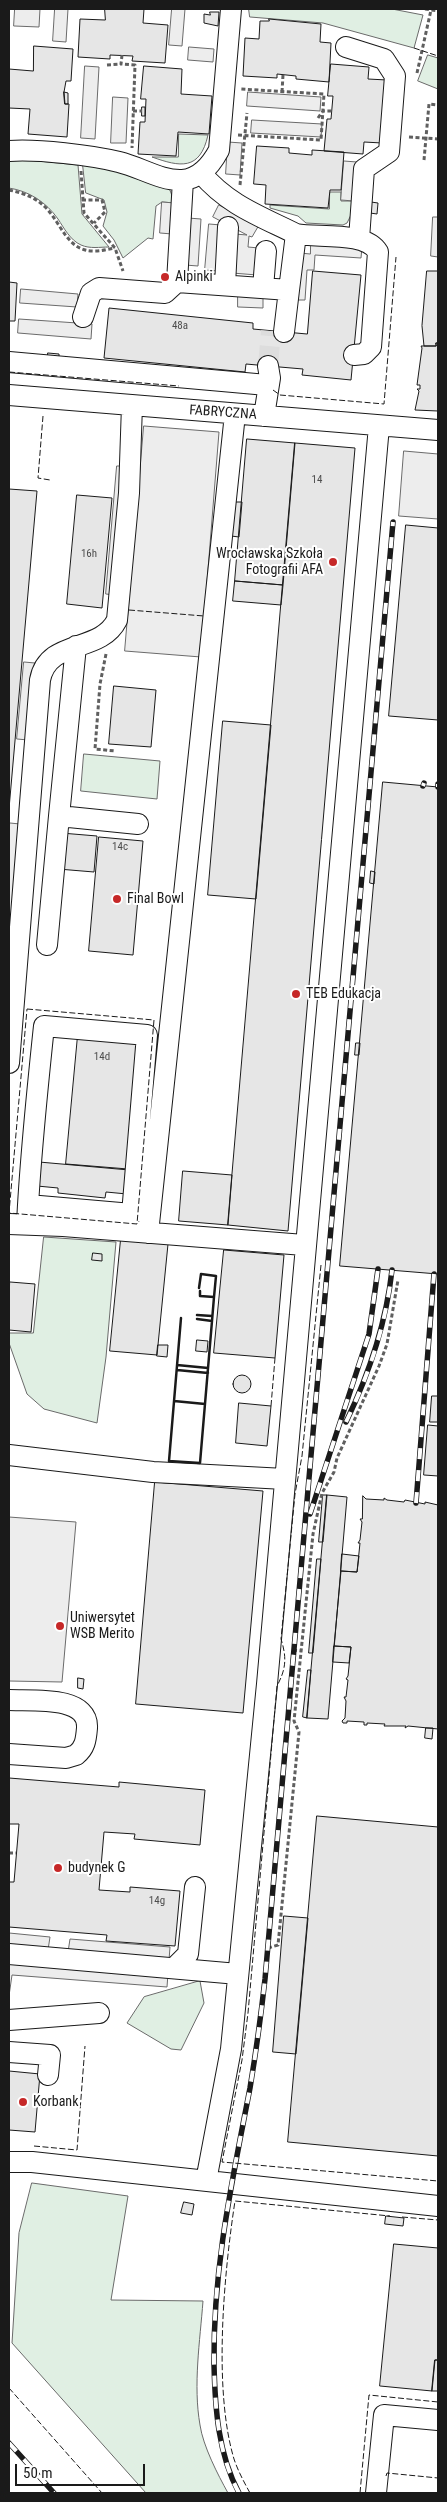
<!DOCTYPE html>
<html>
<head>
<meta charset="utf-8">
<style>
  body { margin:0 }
  #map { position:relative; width:447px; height:2502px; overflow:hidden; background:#fff; font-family:"Roboto Condensed",sans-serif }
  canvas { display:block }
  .frame { position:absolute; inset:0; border:10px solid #1a1a1a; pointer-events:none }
  .scale { position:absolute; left:15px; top:2464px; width:130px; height:22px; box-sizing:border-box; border:2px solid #1a1a1a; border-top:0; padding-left:6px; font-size:15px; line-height:18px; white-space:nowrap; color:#1a1a1a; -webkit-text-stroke:4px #fff; paint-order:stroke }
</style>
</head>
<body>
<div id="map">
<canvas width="447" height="2502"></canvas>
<div class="frame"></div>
<div class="scale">50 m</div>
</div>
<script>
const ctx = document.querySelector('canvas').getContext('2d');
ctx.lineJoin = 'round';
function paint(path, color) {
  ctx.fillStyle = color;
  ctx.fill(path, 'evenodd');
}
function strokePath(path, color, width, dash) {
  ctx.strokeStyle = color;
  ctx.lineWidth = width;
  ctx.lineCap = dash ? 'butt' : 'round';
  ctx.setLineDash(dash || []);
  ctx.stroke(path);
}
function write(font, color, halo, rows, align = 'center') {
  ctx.font = font + ' "Roboto Condensed",sans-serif';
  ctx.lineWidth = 4;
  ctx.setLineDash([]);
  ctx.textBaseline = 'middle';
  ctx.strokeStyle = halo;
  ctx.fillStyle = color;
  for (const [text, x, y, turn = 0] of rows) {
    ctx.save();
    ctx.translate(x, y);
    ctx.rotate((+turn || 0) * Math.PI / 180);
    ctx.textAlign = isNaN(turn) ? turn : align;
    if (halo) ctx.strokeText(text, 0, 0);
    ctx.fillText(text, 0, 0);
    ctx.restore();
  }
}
const green = new Path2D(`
  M249 9H392L423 15 414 48 323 23 250 17Z
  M428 55 438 58V89L418 81Z
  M179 134 208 135C200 171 180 167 152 157H178Z
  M9 158 78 165 82 214 109 247C100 247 90 249 81 245 70 240 64 228 58 219 46 202 29 191 9 188Z
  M83 165 105 167 169 188 175 203 162 202 156 206 153 239 148 238 123 258 114 240 103 226 107 212 104 200 86 193Z
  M330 192H341V201H352L351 215 347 223 343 225 306 223 298 216 270 208V205L329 209Z
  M84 754 160 761 157 799 81 791Z
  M44 1237 116 1242 106 1357 97 1423 44 1409 27 1394 9 1343V1333H33Z
  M200 1981 204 2003 181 2050 171 2049 127 2023 144 1997Z
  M32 2183 128 2196 111 2300 203 2301C200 2341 193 2385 200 2425 203 2446 218 2475 228 2493H146L12 2343 19 2233Z`);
paint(green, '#e0efe3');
strokePath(green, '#6a6a6a', 1);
const parking = new Path2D(`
  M15 9H40L39 27 14 26Z
  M55 9H68L66 42 53 41Z
  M172 9H185L182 46 169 45Z
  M189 47 214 49 213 62 188 60Z
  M85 66 99 67 95 139 81 138Z
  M248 92 321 97 320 111 247 106Z
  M113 97 128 98 126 143H111Z
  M252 120 322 124 321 137 251 133Z
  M228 142 242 143 240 175 226 174Z
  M344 161 357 162 354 201 341 200Z
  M162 202 175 203 172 234 160 233Z
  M219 205 259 225 252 237 249 236 248 247 259 248 257 275 232 273 235 234 247 235 213 217Z
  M433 217H438V257L431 256Z
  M188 218 201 219 198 266 185 265Z
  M209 224 221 225 218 271 205 270Z
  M311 244 362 247 361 258 315 255 314 270H307L305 300H296L300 253 310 254Z
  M21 289 78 294 77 307 20 303Z
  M238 295 263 296V308L238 307Z
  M19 319 92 324 91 339 18 333Z
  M144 426 219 432 201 657 125 651Z
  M404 451 438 454V519L399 516Z
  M117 466H123L114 595 106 594Z
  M24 662 35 663 28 740 17 739Z
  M10 823 20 824 9 961V839Z
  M9 1517 76 1522 62 1682 9 1681Z
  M9 1933 50 1937 48 1950 68 1952 70 1939 170 1947 167 1987 12 1975 9 1996Z`);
paint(parking, '#ededed');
strokePath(parking, '#6a6a6a', 1);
const building = new Path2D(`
  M105 9H144L143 23 168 25 165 63 132 61 133 56 110 55V59L78 57 80 19 105 20Z
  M210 12H219L218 26 204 23V14L210 15Z
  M269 19 321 24 320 42 331 43 329 82 296 79V76L277 74V78L243 76 245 38 259 39 260 21H269Z
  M34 46 73 49 71 81H66L64 92 65 104H69L67 137 28 134 30 109 9 108V69L33 71Z
  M331 64 369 67 368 79 387 80 382 143 364 142 363 154 324 151 327 119H331L333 96H328Z
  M144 66 182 69 181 94 212 96 209 134 178 132 176 156 138 154 140 122H145L146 99H141Z
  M64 92 68 93V104H65Z
  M142 107H145V116H142Z
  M257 146 289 148V153L312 155V150L344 152 341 190H330L328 208 265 204 266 185 254 184Z
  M371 202 378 203 377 214 370 213Z
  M313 271 361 275 351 380 302 375 303 369 268 366 246 364 245 372 104 358 109 308 253 323V329L307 334Z
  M427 271H438V343H436V346H424L422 326Z
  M9 282 17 283 15 321H9Z
  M436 343H438V411L415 410 419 391 417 389H420V385H417L422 348 421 346H436Z
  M48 353 59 354V360L48 359Z
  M247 439 295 443 283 585 235 581Z
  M295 443 355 448 288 1231 228 1225Z
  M9 489 37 491 9 809Z
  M77 495 112 498 102 608 67 604Z
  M234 502H242L239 537 231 536Z
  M406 525 438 528V720L389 716Z
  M235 581 283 585 281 605 233 601Z
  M114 686 156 690 151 747 109 744Z
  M223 721 271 725 256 899 208 895Z
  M383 782 438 787V1274L340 1266Z
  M61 833 97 836 94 872 58 869Z
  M99 837 143 841 133 955 89 951Z
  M371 871 375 872 374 884 370 883Z
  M78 1035 140 1041 128 1169 66 1164Z
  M356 1043H360L359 1055H355Z
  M39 1162 129 1170 127 1194 106 1192 105 1198 58 1193V1188L37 1186Z
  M183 1171 232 1175 228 1225 179 1221Z
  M121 1239 168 1244 157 1355 110 1351Z
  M224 1250 284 1255 275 1358 214 1353Z
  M93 1253 102 1254V1261L92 1260Z
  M10 1282 35 1284 31 1332 9 1330Z
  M197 1340 208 1341 207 1352 196 1351Z
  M158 1345H168L167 1357 157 1356Z
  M233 1384a9 9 0 1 1 18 0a9 9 0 1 1-18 0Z
  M432 1396H438V1422H430Z
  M239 1403 271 1406 267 1446 236 1443Z
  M428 1425 438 1426V1476L424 1475Z
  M155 1482 263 1491 243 1713 136 1704Z
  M323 1495H327L323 1542H319Z
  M327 1495 347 1497 328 1719 307 1718Z
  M363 1496 366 1499 384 1500V1498L387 1500 404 1502 405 1500 425 1504V1502L438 1505V1729L408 1726 405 1728 406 1726H384L385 1724 367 1723V1725H364V1722L347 1721V1723H343L342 1721 345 1718 346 1701 344 1697H346L348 1680 346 1679 348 1676 351 1647 334 1646 341 1571 357 1572 360 1543H358L360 1540 362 1522 360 1519H362Z
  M342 1554 359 1556 357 1572 341 1571Z
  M317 1559H321L313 1653H309Z
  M334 1646 351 1647 349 1663 333 1662Z
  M308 1670H311L307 1718 303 1717Z
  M78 1678 84 1679 83 1689 78 1688Z
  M426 1728H433L432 1739 425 1738Z
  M9 1778 119 1787V1782L205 1790 200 1845 134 1839 135 1834 104 1832 99 1890 130 1892V1887L180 1891 175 1946 106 1941 107 1935 9 1927V1882H14L19 1824H9Z
  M317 1816 438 1827V2156L288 2142Z
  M284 1916 308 1918 296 2054 273 2052Z
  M9 2071 40 2074 35 2132 9 2130Z
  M184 2202 194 2204 192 2215 181 2213Z
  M386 2216 404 2218 403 2226 385 2224Z
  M394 2244 438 2248V2360H435L432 2391 380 2386Z
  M435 2360H438V2391H432Z`);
paint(building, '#e6e6e6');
strokePath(building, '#1a1a1a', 1);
strokePath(new Path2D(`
  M268 366 271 331`), '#ddd', 20, [20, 10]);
const minor = new Path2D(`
  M346 47 384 59 395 76 389 152 364 169 359 239
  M9 151C38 149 91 155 119 162 140 167 161 181 182 180 200 179 211 165 219 150L231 9
  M296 234C319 238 366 231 378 252L371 347 364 354 354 355
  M177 282 289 290 296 234C260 216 228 205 201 173
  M225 285 228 227
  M263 288 266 251
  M83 317 91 293 99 288 165 293 177 282 183 180
  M284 332 289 290
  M9 362 267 385
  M9 395 438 430
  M264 416 270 378 268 366
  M76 646 59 816 138 824
  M47 945 59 816
  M9 1063 40 680C48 638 100 654 117 620L129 493 132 405
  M9 1224 63 1226 304 1245
  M27 1224C30 1158 37 1092 44 1026L147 1035 132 1214 28 1205
  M148 1233 235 414
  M9 1455 153 1472 285 1479
  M9 1700C31 1701 89 1695 87 1728 86 1740 85 1748 76 1755L66 1758 9 1754
  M9 1954 238 1974
  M174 1968 188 1954 195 1887
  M9 2020 99 2013
  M9 2052 50 2055 48 2075
  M9 2162H32L438 2206
  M206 2181 231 2049 267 1684 379 426
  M376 2493 384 2415 438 2420`);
strokePath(minor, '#1a1a1a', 22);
strokePath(new Path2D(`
  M425 9 438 11
  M122 55 121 64 135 65 132 148
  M107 65 121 64
  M417 73 431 10
  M282 92 283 75
  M133 111H142
  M318 118 323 111H332
  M238 135 321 140 324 94 240 89
  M409 137 438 139
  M424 160 429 104 438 105
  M81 171 84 213 115 248 123 271
  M240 185 247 113
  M9 190C24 193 37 198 47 209 62 225 68 252 95 251 102 251 109 249 115 248
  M82 200H102L105 212 94 223
  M106 654 100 684 95 749 115 751
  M293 1650 301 1651
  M9 1853H16
  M268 1948 278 1945 299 1732 294 1721 313 1534 322 1493 334 1472 337 1458 379 1366 387 1344 398 1280`), '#5f5f5f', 3, [4, 2.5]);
strokePath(minor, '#fff', 20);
const rail = new Path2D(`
  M423 786 424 783
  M438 787V784
  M346 1422C370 1372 386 1324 392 1270
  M416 1503 434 1274
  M310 1514 369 1334 378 1269
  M9 2443 54 2493
  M239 2493C218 2454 215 2408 214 2364 213 2267 232 2182 250 2088 256 2052 261 2015 265 1979L393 522`);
strokePath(rail, '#1a1a1a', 5.5);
strokePath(rail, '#fff', 4, [11]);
strokePath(new Path2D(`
  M414 48 438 56
  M9 372 179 386
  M273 390 280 395 384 404 396 257
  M43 416 38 478 50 480
  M129 610 204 616
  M27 1009 154 1020 137 1224 9 1213Z
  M321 1265 302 1456 295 1494 281 1639C287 1658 286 1669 277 1686L248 2013 242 2060 222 2162 438 2181
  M271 1406 275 1358
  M34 2146 77 2150 85 2046
  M402 2217 438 2220
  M9 2388 102 2493
  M386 2476 387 2473 438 2478
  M250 2493C244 2482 238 2471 234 2459 213 2389 224 2273 235 2201L390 2216
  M360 2493 369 2395 438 2402`), '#1a1a1a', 1, [6, 2.5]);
strokePath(new Path2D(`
  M199 1288 201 1274 216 1276 214 1297 200 1296V1291
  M197 1315 212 1316
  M181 1318 169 1461 200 1463 212 1321
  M197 1319 212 1321 214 1297
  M177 1365 208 1368
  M177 1370 208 1373
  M174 1401 205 1404`), '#1a1a1a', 2.5);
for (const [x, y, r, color] of [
  [165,277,5,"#c62828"],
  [333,562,5,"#c62828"],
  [117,899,5,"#c62828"],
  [296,994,5,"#c62828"],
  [60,1626,5,"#c62828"],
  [58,1868,5,"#c62828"],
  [23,2102,5,"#c62828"]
]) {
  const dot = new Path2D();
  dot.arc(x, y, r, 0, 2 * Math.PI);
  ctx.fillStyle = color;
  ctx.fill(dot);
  strokePath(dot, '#fff', 2);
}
write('11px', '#4d4d4d', null, [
  ["48a",180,326],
  ["14",317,480],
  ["16h",89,554],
  ["14c",120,847],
  ["14d",102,1057],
  ["14g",157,1901]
]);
write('14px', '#1a1a1a', '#fff', [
  ["Alpinki",175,277],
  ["Wrocławska Szkoła",323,554,"right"],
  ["Fotografii AFA",323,570,"right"],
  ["Final Bowl",127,899],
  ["TEB Edukacja",306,994],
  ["Uniwersytet",70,1618],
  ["WSB Merito",70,1634],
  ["budynek G",68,1868],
  ["Korbank",33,2102]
], 'left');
write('14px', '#1a1a1a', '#fff', [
  ["FABRYCZNA",223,413,4]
]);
</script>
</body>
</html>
